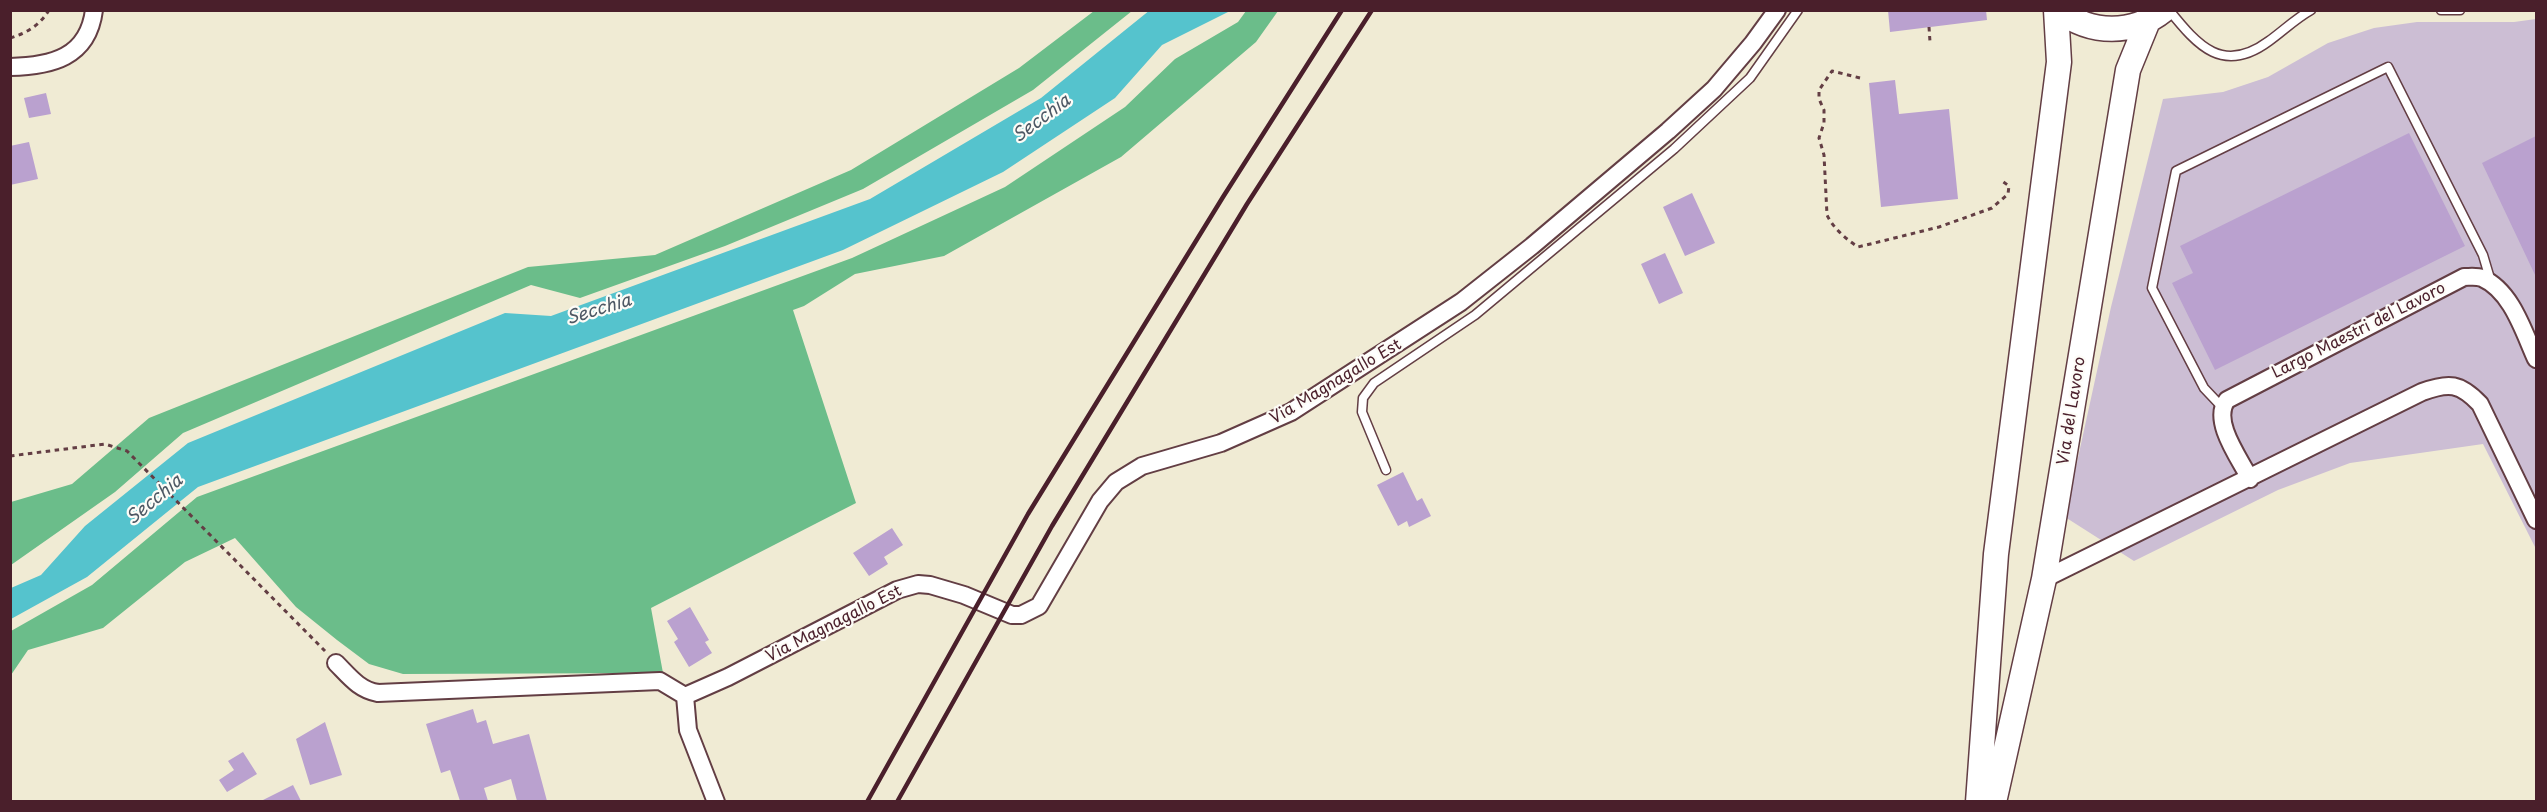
<!DOCTYPE html>
<html>
<head>
<meta charset="utf-8">
<style>
  body { margin:0 }
  #map { position:relative; width:2547px; height:812px; overflow:hidden; background:#f0ebd4; font-family:"Playpen Sans",sans-serif }
  canvas { display:block }
  .frame { position:absolute; inset:0; border:12px solid #4a1f2b; pointer-events:none }
</style>
</head>
<body>
<div id="map">
<canvas width="2547" height="812"></canvas>
<div class="frame"></div>
</div>
<script>
const ctx = document.querySelector('canvas').getContext('2d');
ctx.lineJoin = 'round';
function paint(path, color) {
  ctx.fillStyle = color;
  ctx.fill(path, 'evenodd');
}
function strokePath(path, color, width, dash) {
  ctx.strokeStyle = color;
  ctx.lineWidth = width;
  ctx.lineCap = dash ? 'butt' : 'round';
  ctx.setLineDash(dash || []);
  ctx.stroke(path);
}
function write(font, color, halo, rows, align = 'center') {
  ctx.font = font + ' "Playpen Sans",sans-serif';
  ctx.lineWidth = 4.5;
  ctx.setLineDash([]);
  ctx.textBaseline = 'middle';
  ctx.strokeStyle = halo;
  ctx.fillStyle = color;
  for (const [text, x, y, turn = 0] of rows) {
    ctx.save();
    ctx.translate(x, y);
    ctx.rotate((+turn || 0) * Math.PI / 180);
    ctx.textAlign = isNaN(turn) ? turn : align;
    if (halo) ctx.strokeText(text, 0, 0);
    ctx.fillText(text, 0, 0);
    ctx.restore();
  }
}
paint(new Path2D(`
  M2536 19V549L2483 444 2350 463 2278 490 2134 561 2065 517 2111 307 2163 99 2223 92 2268 77 2328 43 2374 28 2417 22H2514Z`), '#ccbed4');
paint(new Path2D(`
  M1094 11H1132L1033 90 863 189 725 246 580 298 531 285 183 433 115 492 11 565V502L72 484 149 418 528 267 655 255 851 170 1019 68Z
  M1246 11H1278L1256 42 1121 157 944 256 855 274 804 306 793 310 856 503 651 608 663 673 403 674 369 664 337 640 296 607 235 538 185 562 103 628 28 650 11 675V631L92 585 197 497 852 258 1005 187 1125 107 1175 59 1238 22Z`), '#6bbd8a');
paint(new Path2D(`
  M1150 10 1230 11 1162 45 1115 98 1003 172 843 250 198 487 87 577 11 619V588L41 575 85 526 188 443 505 313 551 316 870 199 1041 98Z`), '#55c3cd');
paint(new Path2D(`
  M1888 10H1986L1987 20 1890 32Z
  M1895 80 1899 114 1949 109 1958 199 1881 207 1869 83Z
  M46 93 51 114 29 118 24 98Z
  M2409 133 2465 246 2215 370 2172 283 2193 273 2180 246Z
  M2536 136V277L2482 163Z
  M29 142 38 179 10 185V146Z
  M1692 193 1715 243 1685 256 1663 207Z
  M1665 253 1683 293 1659 304 1641 264Z
  M1403 472 1417 501 1422 498 1431 516 1409 527 1407 521 1398 526 1377 485Z
  M892 528 903 545 884 557 888 564 869 576 853 553Z
  M690 607 709 640 705 642 712 653 689 667 674 642 678 639 667 621Z
  M473 709 477 723 486 720 493 744 529 734 547 801H517L511 779 484 788 488 801H460L450 770 441 773 426 724Z
  M325 722 342 775 310 785 296 739Z
  M243 752 257 774 227 792 219 780 234 770 228 761Z
  M293 785 301 801H261Z`), '#baa1cf');
const service = new Path2D(`
  M2169 10C2198 46 2223 75 2269 41 2283 31 2295 19 2311 10
  M2441 10H2460
  M2222 407 2204 388 2152 288 2176 171 2388 67 2483 255 2491 282
  M1386 470 1362 412 1363 398 1374 383 1475 315 1674 149 1750 78 1798 10`);
const minor = new Path2D(`
  M10 67C51 66 88 58 94 10
  M2250 479C2240 459 2211 421 2227 400L2464 277C2470 277 2477 276 2482 278 2512 291 2524 333 2536 359
  M2044 579 2422 392C2449 382 2460 383 2480 404L2536 520
  M336 663C349 676 359 690 378 693L660 681 685 696 728 677 897 590 918 584 930 585 964 595 1012 615H1021L1039 606 1100 501 1116 482 1142 466 1221 443 1291 412 1461 302 1532 246 1668 131 1714 89 1753 43 1777 10
  M685 696 688 730 716 802`);
const secondary = new Path2D(`
  M2059 10C2091 35 2133 35 2164 10
  M1978 802 1996 554 2059 62 2056 10
  M1994 802 2044 579 2128 70 2148 21`);
strokePath(service, '#633e44', 11);
strokePath(minor, '#633e44', 20);
strokePath(secondary, '#633e44', 27);
strokePath(new Path2D(`
  M1929 27 1930 42
  M10 38C27 33 40 25 49 10
  M1860 78 1832 71 1819 90V99L1824 110V123L1819 138 1824 155 1827 215C1833 228 1846 239 1858 247L1939 227 1992 208 2008 194 2009 186 2002 181
  M10 456 105 444 127 451 325 651`), '#633e44', 3, [4.5, 4.5]);
strokePath(service, '#fff', 8);
strokePath(minor, '#fff', 16);
strokePath(secondary, '#fff', 24);
strokePath(new Path2D(`
  M867 802 1028 514 1223 197 1342 10
  M897 802 1052 526 1247 204 1372 10`), '#4a1f2b', 4.5);
write('16px', '#4a1f2b', '#fdfcf7', [
  ["Largo Maestri del Lavoro",2359,331,-27],
  ["Via Magnagallo Est",1336,382,-31],
  ["Via del Lavoro",2072,411,-81],
  ["Via Magnagallo Est",834,624,-27]
]);
write('italic 18px', '#4e5864', '#fdfcf7', [
  ["Secchia",1042,119,-37],
  ["Secchia",599,310,-17],
  ["Secchia",155,500,-40]
]);
</script>
</body>
</html>
